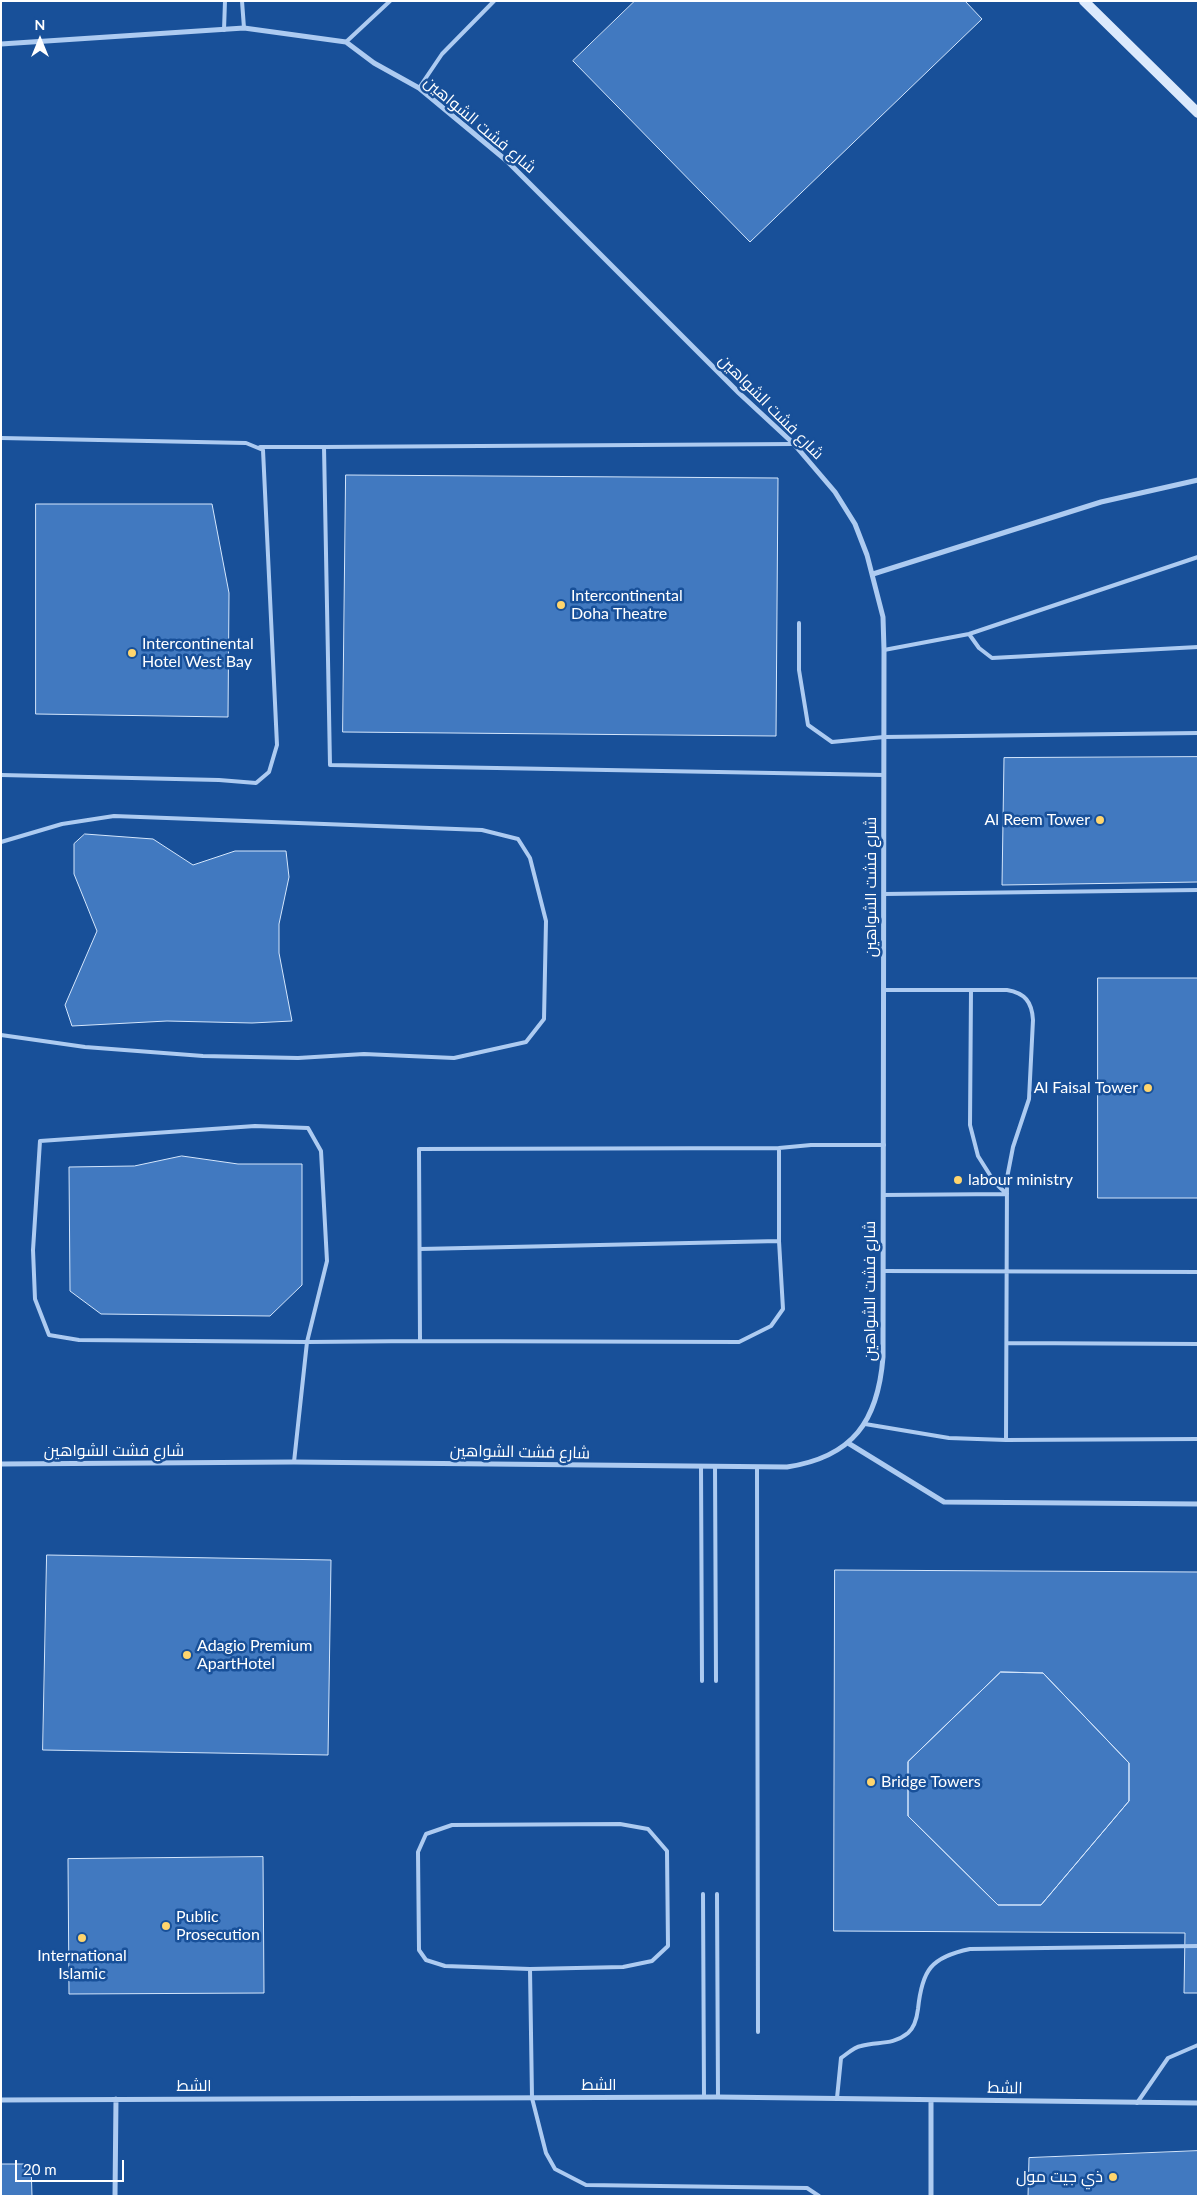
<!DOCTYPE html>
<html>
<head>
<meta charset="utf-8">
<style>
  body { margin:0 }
  #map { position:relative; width:1199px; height:2197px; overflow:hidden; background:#185099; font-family:Lato,sans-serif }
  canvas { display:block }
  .frame { position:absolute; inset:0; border:2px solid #fff; pointer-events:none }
  .north { position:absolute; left:15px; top:15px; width:50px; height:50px; -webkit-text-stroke:4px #185099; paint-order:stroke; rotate:0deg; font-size:14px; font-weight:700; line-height:20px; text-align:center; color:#fff }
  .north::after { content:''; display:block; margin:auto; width:18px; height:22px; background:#fff; clip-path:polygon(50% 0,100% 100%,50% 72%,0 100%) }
  .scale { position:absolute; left:15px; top:2160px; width:109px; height:22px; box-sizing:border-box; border:2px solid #fff; border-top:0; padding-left:6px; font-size:15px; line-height:18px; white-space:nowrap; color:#fff; -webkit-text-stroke:4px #185099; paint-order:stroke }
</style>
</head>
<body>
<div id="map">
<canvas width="1199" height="2197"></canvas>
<div class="frame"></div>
<div class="north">N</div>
<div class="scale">20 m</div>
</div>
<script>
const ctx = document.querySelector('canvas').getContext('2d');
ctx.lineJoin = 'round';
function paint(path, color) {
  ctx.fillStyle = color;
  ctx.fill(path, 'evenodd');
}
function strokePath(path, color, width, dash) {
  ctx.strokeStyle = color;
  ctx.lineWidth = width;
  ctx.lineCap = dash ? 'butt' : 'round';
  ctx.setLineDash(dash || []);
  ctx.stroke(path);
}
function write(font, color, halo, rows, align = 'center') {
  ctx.font = font + ' Lato,Cairo,sans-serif';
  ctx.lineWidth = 5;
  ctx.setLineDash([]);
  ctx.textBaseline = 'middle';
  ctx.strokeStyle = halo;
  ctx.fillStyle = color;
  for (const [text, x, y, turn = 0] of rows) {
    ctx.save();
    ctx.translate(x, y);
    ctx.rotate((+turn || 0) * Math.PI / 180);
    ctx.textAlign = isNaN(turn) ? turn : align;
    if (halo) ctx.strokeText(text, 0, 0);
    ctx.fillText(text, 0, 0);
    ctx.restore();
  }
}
const building = new Path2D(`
  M635 1H965L982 19 750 242 573 61Z
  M346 475 778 478 776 736 343 732Z
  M36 504H212L229 593 228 717 36 714Z
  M1198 757V882L1002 885 1004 758Z
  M85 834 153 839 193 865 235 851H286L289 877 279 924V953L292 1021 252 1023 167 1021 72 1026 65 1005 97 931 74 874V844Z
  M1098 978H1198V1198H1098Z
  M182 1156 238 1164H302V1285L270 1316 101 1314 70 1291 69 1167 134 1166Z
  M47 1555 331 1560 328 1755 43 1750Z
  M835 1570 1198 1572V1993H1184L1185 1933 834 1931ZM1001 1672 1043 1673 1129 1763V1801L1041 1905H998L908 1816V1762Z
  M1001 1672 1043 1673 1129 1763V1801L1041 1905H998L908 1816V1762Z
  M263 1857 264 1993 69 1994 68 1859Z
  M1198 2151V2196H1028L1029 2158Z
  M1 2164H31L32 2196H1Z`);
paint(building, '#4179c0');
strokePath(building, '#d4e6fc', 1);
strokePath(new Path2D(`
  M242 1 244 28
  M224 30 225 1
  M346 42 390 1
  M419 88 442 54 494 1
  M1 438 246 443 263 450 277 745 269 772 256 783 219 780 1 775
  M794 444 324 447 330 765 884 775
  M260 447H324
  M799 623V670L808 725 832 742 884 737 1198 733
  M969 634 979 648 992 658 1198 647
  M884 650 969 634 1198 557
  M1 842 62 824 114 816 482 830 518 839 530 858 546 921 544 1019 526 1042 454 1058 364 1054 298 1058 203 1056 85 1047 1 1035
  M884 894 1198 890
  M884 990H1007C1025 993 1032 1002 1033 1020L1029 1099 1013 1147 1007 1178 1006 1440
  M971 990 970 1125 978 1156 995 1183 1007 1194
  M779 1148 811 1145H884
  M883 1195 1007 1194
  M883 1271 1198 1272
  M420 1341 739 1342 771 1326 783 1309 779 1241
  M1007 1343 1198 1344
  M865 1424 949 1438 1006 1440 1198 1439
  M294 1462 307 1342 327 1261 321 1151 308 1128 255 1126 40 1141 33 1250 35 1299 49 1335 79 1340 307 1342 420 1341 419 1149 779 1148V1241L420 1249
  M701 1466 702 1681
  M715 1466 716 1681
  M757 1467 758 2032
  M703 1894 704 2097
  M717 1894 718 2097
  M530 1969 623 1967 652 1961 668 1946 667 1851 648 1829 620 1824 452 1825 426 1834 418 1852 419 1950 426 1960 445 1966 530 1969 532 2098 546 2153 555 2169 586 2185 807 2188 819 2196
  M837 2098 841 2058C847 2054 854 2047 861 2046 878 2041 892 2046 908 2033 915 2027 917 2017 918 2009 922 1970 931 1957 970 1949L1198 1946
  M1137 2103 1168 2058 1198 2045`), '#adcbf1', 4);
strokePath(new Path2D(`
  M1 44 244 28 346 42 374 63 419 88 507 161 739 393 794 444 835 492 855 524 867 555 883 617 884 650 883 1357C878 1421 853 1457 787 1467L294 1462 1 1464
  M873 574 1101 502 1198 480
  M848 1443 944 1502 1198 1504
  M1 2100 718 2097 1198 2103
  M931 2100V2196
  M115 2196 116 2099`), '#adcbf1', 5);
strokePath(new Path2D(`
  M1084 1 1198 113`), '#dbe9fc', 10);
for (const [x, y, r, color] of [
  [561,605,5,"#ffd56d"],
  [132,653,5,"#ffd56d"],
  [1100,820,5,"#ffd56d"],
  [1148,1088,5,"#ffd56d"],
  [958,1180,5,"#ffd56d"],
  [187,1655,5,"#ffd56d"],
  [871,1782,5,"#ffd56d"],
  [166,1926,5,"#ffd56d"],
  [82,1938,5,"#ffd56d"],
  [1113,2177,5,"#ffd56d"]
]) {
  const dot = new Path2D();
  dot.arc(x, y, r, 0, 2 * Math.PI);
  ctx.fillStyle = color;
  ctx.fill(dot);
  strokePath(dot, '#185099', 2);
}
write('16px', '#fff', '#185099', [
  ["شارع فشت الشواهين",480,125,40],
  ["شارع فشت الشواهين",771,407,45],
  ["شارع فشت الشواهين",871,887,-90],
  ["شارع فشت الشواهين",870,1291,-90],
  ["شارع فشت الشواهين",114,1451],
  ["شارع فشت الشواهين",520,1452,1],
  ["الشط",599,2085],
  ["الشط",194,2086],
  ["الشط",1005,2088,1]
]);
write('16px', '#fff', '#185099', [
  ["Intercontinental",571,596],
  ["Doha Theatre",571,614],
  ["Intercontinental",142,644],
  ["Hotel West Bay",142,662],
  ["Al Reem Tower",1090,820,"right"],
  ["Al Faisal Tower",1138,1088,"right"],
  ["labour ministry",968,1180],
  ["Adagio Premium",197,1646],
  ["ApartHotel",197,1664],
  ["Bridge Towers",881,1782],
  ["Public",176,1917],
  ["Prosecution",176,1935],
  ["International",82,1956,"center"],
  ["Islamic",82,1974,"center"],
  ["ذي جيت مول",1103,2177,"right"]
], 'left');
</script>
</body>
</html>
